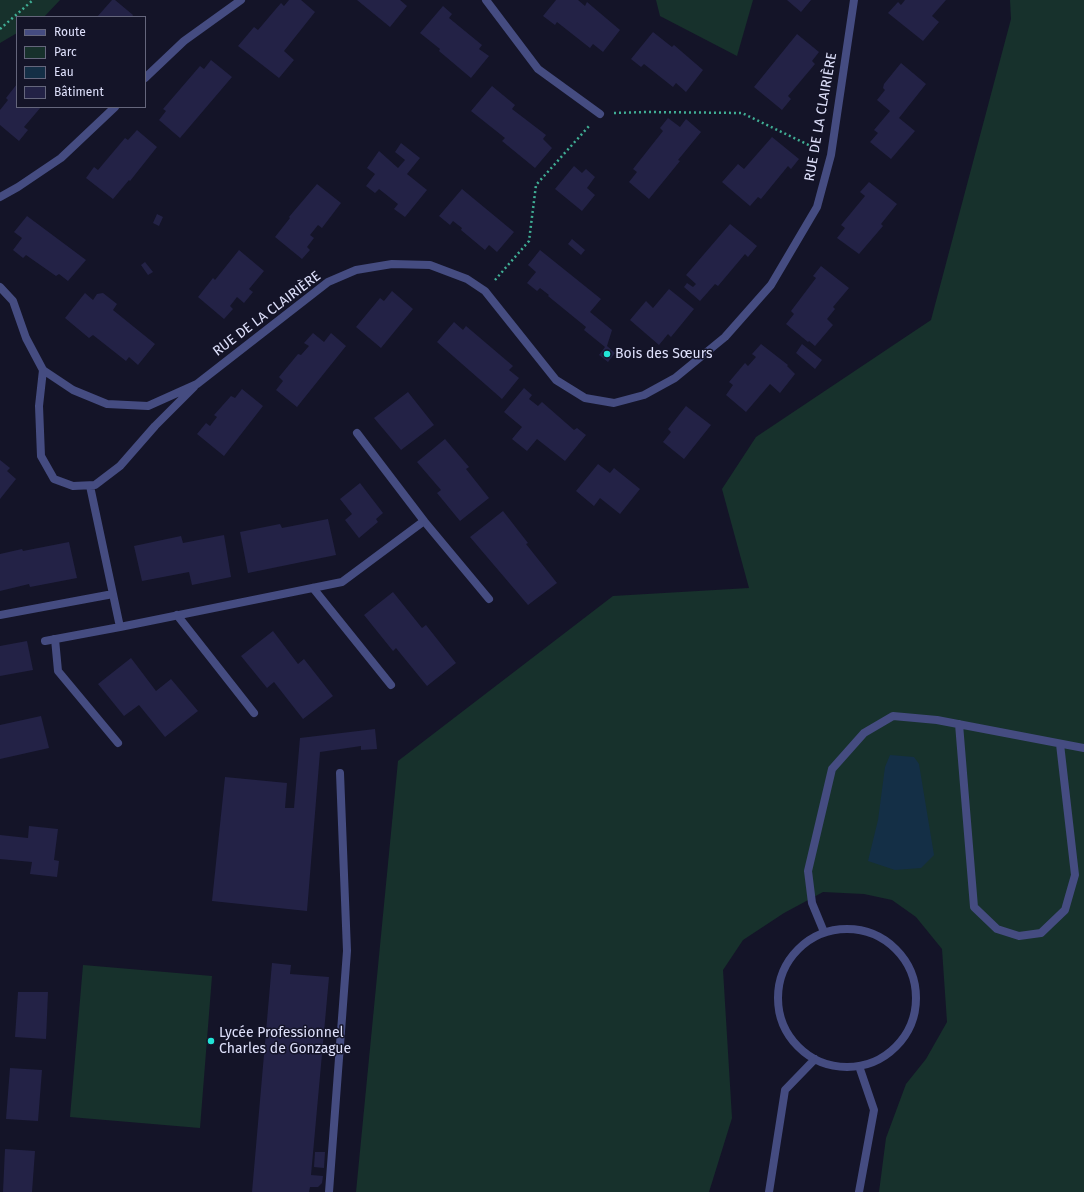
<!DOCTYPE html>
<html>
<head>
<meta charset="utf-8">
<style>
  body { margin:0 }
  #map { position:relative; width:1084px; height:1192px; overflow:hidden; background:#141428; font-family:"Fira Sans",sans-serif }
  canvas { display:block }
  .legend { position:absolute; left:16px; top:16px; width:130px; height:92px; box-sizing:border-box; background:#141428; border:1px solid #65667c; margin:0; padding:5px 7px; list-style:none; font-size:12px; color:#dee0fb }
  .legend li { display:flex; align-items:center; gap:8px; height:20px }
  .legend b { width:20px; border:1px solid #65667c }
</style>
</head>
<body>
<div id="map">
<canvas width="1084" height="1192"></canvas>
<ul class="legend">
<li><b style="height:5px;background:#454c81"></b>Route</li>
<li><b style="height:11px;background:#17312c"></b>Parc</li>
<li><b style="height:11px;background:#142f46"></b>Eau</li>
<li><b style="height:11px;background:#232246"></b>Bâtiment</li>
</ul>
</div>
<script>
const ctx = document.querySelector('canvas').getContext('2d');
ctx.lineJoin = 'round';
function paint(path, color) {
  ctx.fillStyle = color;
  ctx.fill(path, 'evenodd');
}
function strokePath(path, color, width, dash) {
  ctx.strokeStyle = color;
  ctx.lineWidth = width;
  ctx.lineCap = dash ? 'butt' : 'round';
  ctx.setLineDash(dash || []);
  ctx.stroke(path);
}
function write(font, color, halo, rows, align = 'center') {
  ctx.font = font + ' "Fira Sans",sans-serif';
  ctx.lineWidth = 3;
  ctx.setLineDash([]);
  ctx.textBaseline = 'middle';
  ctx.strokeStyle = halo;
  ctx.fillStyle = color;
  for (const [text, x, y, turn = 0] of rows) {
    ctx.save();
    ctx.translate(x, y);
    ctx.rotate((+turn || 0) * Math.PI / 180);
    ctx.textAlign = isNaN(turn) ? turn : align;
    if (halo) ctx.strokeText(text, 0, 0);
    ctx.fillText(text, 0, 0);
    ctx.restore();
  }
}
paint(new Path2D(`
  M0 0H60L44 17H17V33L0 43Z
  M656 0H753L737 56 660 16Z
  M1010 0H1084V1192H879L886 1138 906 1084 926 1059 947 1022 942 949 916 917 892 900 864 894 823 892 784 913 743 940 723 970 732 1118 709 1192H356L398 761 613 596 749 588 722 489 756 437 931 320 1011 19Z
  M83 965 212 976 200 1128 70 1117Z`), '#17312c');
paint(new Path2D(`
  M890 755 914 757 919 764 934 855 921 868 895 870 868 861 878 820 885 767Z`), '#142f46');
paint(new Path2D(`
  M112 0H115L133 15 132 17H97Z
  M289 0H301L315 12 284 51 294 60 279 78 238 46 254 27 258 30 281 3 284 6Z
  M357 0H400L407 6 390 27Z
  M556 0H578L585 6 587 2 620 30 603 52 593 44 590 48 557 22 555 25 543 16Z
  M787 0H811L801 12Z
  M905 0H946L932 16 939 22 923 41 888 13 898 2 901 5Z
  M443 6 452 14 449 18 482 45 479 49 489 56 471 78 439 51 440 49 420 33Z
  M653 32 672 47 674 45 703 70 686 92 676 83 673 87 644 64 641 67 631 59Z
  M797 34 819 52 812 61 815 64 788 96 791 99 782 110 754 87Z
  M211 60 232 77 180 138 159 120 166 111 163 109 200 66 204 69Z
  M901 63 926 84 899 118 915 131 891 159 870 142 878 133 874 130 890 111 877 100 885 90 883 88 884 84Z
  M17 84V107H41L24 127 28 130 19 141 0 125V110L8 100 6 98Z
  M492 86 515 105 512 109 546 135 543 139 552 148 535 168 502 141 505 138 471 111Z
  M668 118 680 127 686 119 701 132 678 160 680 161 649 199 629 182 637 172 633 169 663 131 660 128Z
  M137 130 157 147 130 181 129 180 113 199 86 178 94 167 98 170 125 138 128 140Z
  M772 137 799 159 791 169 788 166 761 199 758 197 750 206 722 182 738 164 744 169Z
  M401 143 420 158 407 174 427 190 405 217 394 209 398 204 379 189 375 193 366 186 375 174 367 168 379 151 398 168 405 160 395 152Z
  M574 166 582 173 586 169 595 177 587 188 595 195 582 211 555 189Z
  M869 182 897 204 881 224 883 226 859 254 837 238 845 228 841 225 865 196 860 192Z
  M317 184 341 203 322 228 318 225 310 235 314 238 307 247 310 250 302 259 275 237 290 218 289 217Z
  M462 189 514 232 497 252 489 245 485 250 461 230 462 228 453 221 450 225 439 216Z
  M157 214 163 217 159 226 153 223Z
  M27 216 86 260 68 281 59 274 56 276 26 255 23 258 13 250 22 238 14 232Z
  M730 224 757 246 748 257 745 254 718 286 715 284 700 301 684 287 687 283 693 287 696 284 686 275Z
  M572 239 585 250 581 255 568 244Z
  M239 250 264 271 249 289 253 292 244 303 237 297 230 306 233 309 224 319 198 297 213 278 215 280Z
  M540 250 601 299 590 312 612 330 607 346 615 353 608 362 599 355 605 347 584 330 586 327 548 296 549 295 540 288 537 291 527 283 536 272 528 265Z
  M145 262 153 272 148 275 141 265Z
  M821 266 849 288 833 307 835 309 827 319 833 325 815 346 809 341 808 342 786 324 794 314 791 311 816 278 813 276Z
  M669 289 694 309 671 337 668 334 659 345 630 320 646 301 653 308Z
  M392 291 413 309 381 348 356 327 380 298 384 301Z
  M85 293 93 300 97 294 103 293 117 304 113 310 155 344 138 365 129 357 126 361 93 335 89 338 65 318Z
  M454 322 463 330 466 326 513 366 509 370 519 378 502 399 437 342Z
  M313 333 324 342 331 333 346 346 297 407 276 390 283 381 279 377 298 354 301 355 309 346 304 343Z
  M761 344 788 365 787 366 795 374 780 393 770 384 746 412 726 395 733 385 729 382 745 363 748 366 756 357 752 354Z
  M802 344 822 360 815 369 796 353Z
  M524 388 532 395 529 399 538 406 542 402 574 430 577 428 586 435 565 461 537 439 527 451 512 439 522 427 504 412Z
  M242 389 263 406 224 456 197 434 206 423 210 426 217 417 214 415 231 396 235 398Z
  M408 392 434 425 401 450 374 418Z
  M686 406 711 425 684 459 663 442 671 432 668 429Z
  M445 439 469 467 466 469 489 498 460 521 437 493 441 490 417 462Z
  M0 460 10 468 7 471 16 479 0 499Z
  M598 464 610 473 614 468 640 489 620 514 600 498 594 506 576 491Z
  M360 483 383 513 376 519 378 522 359 538 345 520 352 514 340 499Z
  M503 511 528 543 526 544 557 583 528 605 470 537Z
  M328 519 336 555 248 573 240 532 280 524 282 528Z
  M224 535 231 577 192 585 189 572 142 581 134 546 181 536 183 543Z
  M69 542 77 578 30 587 29 584 0 591V554L22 549 23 551Z
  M393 592 422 628 426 625 456 663 427 686 396 648 393 651 364 615Z
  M273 631 298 664 304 659 333 696 303 719 274 682 267 688 241 656Z
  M27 641 33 670 0 676V646Z
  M131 658 156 691 171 679 198 711 165 737 139 705 124 716 98 684Z
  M41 716 49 748 0 759V725Z
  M375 729 377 749 361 750V746L320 752 307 911 212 901 225 777 287 783 285 808H294L300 738Z
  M29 826 58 829 54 860 59 861 57 877 30 874 32 862 0 859V835L28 838Z
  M272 963 291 965 290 974 329 977 311 1175 323 1176 322 1183 318 1187H310L309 1192H252Z
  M18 992H48L46 1039 15 1037Z
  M10 1068 42 1070 38 1121 6 1119Z
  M5 1149 35 1151 32 1192H3Z
  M315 1152H325L324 1168 314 1167Z`), '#232246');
strokePath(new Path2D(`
  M0 29 33 0
  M614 113 646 112 742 113 817 149
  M495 280 529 241 536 185 590 125`), '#40ae95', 2.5, [2, 3]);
strokePath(new Path2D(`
  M313 588 391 685
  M177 615 254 713
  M55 639 58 671 118 743
  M959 724 974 907 997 929 1019 936 1041 933 1065 910 1075 875 1060 744
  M778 998a69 69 0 1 1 138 0a69 69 0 1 1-138 0Z
  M824 932 812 903 808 871 832 769 864 733 893 716 937 720 1084 748
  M859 1066 874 1110 859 1192
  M329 1192 347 951 340 773
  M769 1192 785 1090 815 1059`), '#454c81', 8);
strokePath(new Path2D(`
  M486 0 538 69 600 114
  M145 78 184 41 241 0
  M0 197 18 187 61 158 115 107
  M0 287 13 301 26 338 43 370 73 390 107 404 148 406 197 384 328 282 356 270 392 264 430 265 467 279 485 291 556 380 585 398 614 403 644 395 675 378 725 337 771 285 817 207 831 155 854 0
  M43 370 39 406 41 456 54 479 73 486 95 485 120 466 155 426 194 387
  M90 486 120 627 342 582 424 521 357 433
  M424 521 489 599
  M0 615 113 594
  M45 641 120 627`), '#454c81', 8);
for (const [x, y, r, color] of [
  [607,354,4,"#22e4d7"],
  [211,1041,4,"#22e4d7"]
]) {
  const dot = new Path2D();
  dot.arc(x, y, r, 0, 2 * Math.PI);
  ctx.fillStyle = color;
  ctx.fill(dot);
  strokePath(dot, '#141428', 1.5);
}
write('14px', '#dee0fb', '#141428', [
  ["RUE DE LA CLAIRIÈRE",821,117,-80],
  ["RUE DE LA CLAIRIÈRE",267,314,-37]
]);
write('14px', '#dee0fb', '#141428', [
  ["Bois des Sœurs",615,354],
  ["Lycée Professionnel",219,1033],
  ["Charles de Gonzague",219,1049]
], 'left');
</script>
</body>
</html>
